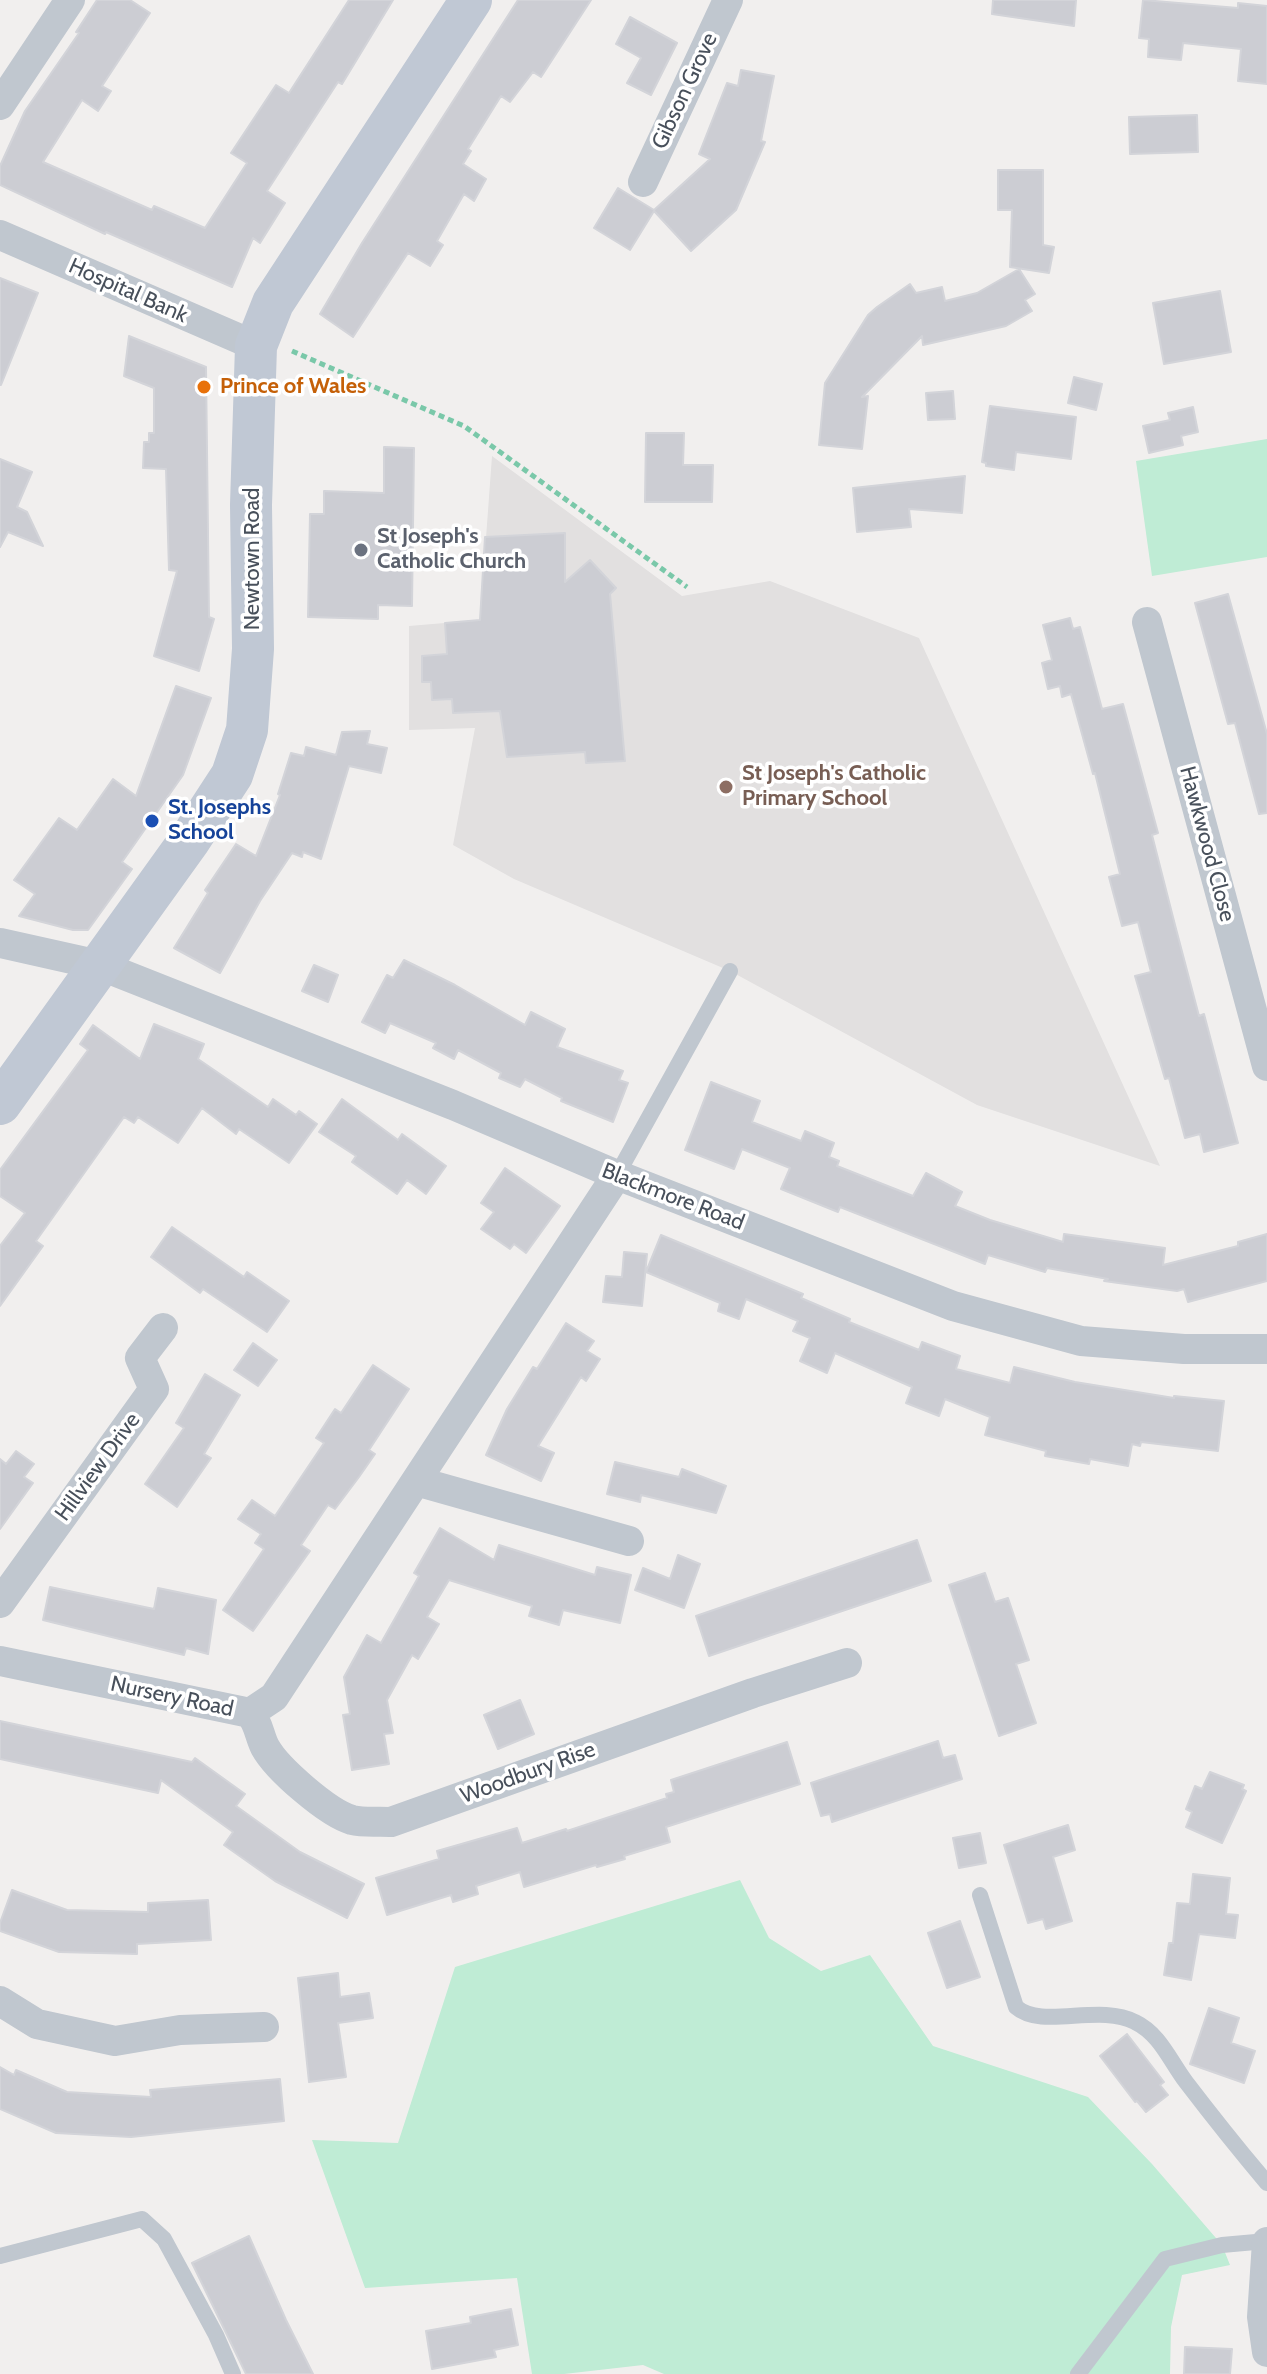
<!DOCTYPE html>
<html>
<head>
<meta charset="utf-8">
<style>
  body { margin:0 }
  canvas { display:block; background:#f1efee }
</style>
</head>
<body>
<canvas width="1267" height="2374"></canvas>
<script>
const ctx = document.querySelector('canvas').getContext('2d');
ctx.lineJoin = 'round';
function paint(path, color) {
  ctx.fillStyle = color;
  ctx.fill(path, 'evenodd');
}
function strokePath(path, color, width, dash) {
  ctx.strokeStyle = color;
  ctx.lineWidth = width;
  ctx.lineCap = dash ? 'butt' : 'round';
  ctx.setLineDash(dash || []);
  ctx.stroke(path);
}
function write(font, color, halo, rows, align = 'center') {
  ctx.font = font + ' Cabin,sans-serif';
  ctx.lineWidth = 7;
  ctx.setLineDash([]);
  ctx.textBaseline = 'middle';
  ctx.strokeStyle = halo;
  ctx.fillStyle = color;
  for (const [text, x, y, turn = 0] of rows) {
    ctx.save();
    ctx.translate(x, y);
    ctx.rotate((+turn || 0) * Math.PI / 180);
    ctx.textAlign = isNaN(turn) ? turn : align;
    if (halo) ctx.strokeText(text, 0, 0);
    ctx.fillText(text, 0, 0);
    ctx.restore();
  }
}
paint(new Path2D(`
  M492 456 682 596 770 581 919 638 1160 1166 977 1105 730 971 514 879 453 845 475 728 409 730V626L480 620Z`), '#e2e0e0');
paint(new Path2D(`
  M1267 439V557L1152 576 1136 461Z
  M740 1880 769 1938 821 1971 870 1955 933 2046 1088 2097 1152 2164 1222 2245 1230 2265 1182 2275 1171 2327 1170 2374H664L643 2365 564 2374H532L517 2278 365 2288 312 2140 398 2143 455 1967Z`), '#bfecd5');
const building = new Path2D(`
  M97 0H130L150 13 102 86 111 91 98 111 82 100 43 162 152 210 154 206 205 228 247 163 231 153 276 85 289 93 349 0H393L342 84 338 82 267 191 285 203 260 243 253 238 232 287 106 232 105 234 0 185V166L25 111 79 33 76 32Z
  M518 0H591L541 77 533 72 510 102 501 96 468 149 471 151 463 164 486 179 474 201 464 194 437 241 443 245 430 266 408 253 353 337 320 314 362 243Z
  M993 0H1076L1074 26 992 14Z
  M1143 0 1238 8V3L1267 6V84L1238 81 1241 49 1183 43 1181 60 1148 57 1149 39 1139 38Z
  M630 17 677 43 651 95 627 83 641 58 616 44Z
  M741 70 774 76 761 141 765 142 736 210 691 251 654 211 630 250 594 228 618 188 654 210 710 159 699 154 727 83 738 86Z
  M1197 115 1198 152 1130 154 1129 117Z
  M998 170H1043V245L1054 247 1049 273 1010 267 1012 210H998Z
  M1019 269 1035 294 1025 300 1032 311 1006 326 923 345 922 336 862 397 868 396 862 449 819 445 825 383 868 315 877 307 910 284 916 293 942 287 945 301 977 293Z
  M0 278 38 293 1 385H0Z
  M1220 291 1231 352 1164 364 1153 303Z
  M129 336 206 367 209 617 214 619 199 671 154 656 177 571 169 570 166 469 143 468 144 442H149V433H154V388L124 376Z
  M1074 377 1102 384 1096 410 1068 403Z
  M953 391 955 419 928 420 926 393Z
  M990 406 1076 417 1071 459 1016 452 1014 470 986 466V463L982 462Z
  M1193 407 1198 432 1181 436 1183 445 1149 453 1143 426 1170 420 1168 413Z
  M646 433H684L683 465H713L712 502H645Z
  M384 447 414 448 412 606 378 605V619L308 617 310 514H324V491L384 493Z
  M0 459 32 472 17 507 27 512 43 546 8 532 0 547Z
  M965 476 962 513 909 509 911 527 857 532 853 488Z
  M565 533V582L590 560 616 588 610 594 625 761 586 763 585 752 507 757 500 711 453 713 452 699 432 700 431 682H422V656L447 654 445 623 480 620 485 537Z
  M1228 594 1267 734V813L1259 814 1235 723 1228 724 1195 603Z
  M1070 618 1073 629 1080 627 1102 709 1123 704 1158 833 1152 835 1175 925 1199 1016 1204 1014 1238 1143 1204 1152 1200 1134 1185 1138 1169 1078 1165 1079 1135 976 1151 972 1138 922 1122 926 1109 877 1120 874 1095 773 1093 774 1071 694 1062 697 1060 686 1048 689 1042 663 1052 660 1043 625Z
  M176 686 211 698 183 775 122 862 132 869 88 930H73L19 916 35 894 14 880 59 818 77 830 113 779 136 796Z
  M370 731 367 744 387 748 381 773 349 766 321 859 303 852 302 857 292 853 260 901 220 973 174 948 208 893 205 890 236 844 256 856 280 795 278 794 291 753 304 756 306 747 336 755 342 732Z
  M404 960 455 985 525 1025 531 1012 565 1029 557 1047 623 1071 619 1080 628 1083 613 1122 561 1101 562 1098 525 1079 520 1087 499 1078 501 1073 458 1050 454 1059 433 1048 436 1043 390 1023 385 1033 362 1022 387 975 393 978Z
  M314 965 338 975 328 1002 302 991Z
  M154 1024 204 1044 198 1059 268 1107 273 1099 296 1115 299 1111 317 1124 289 1163 239 1129 236 1134 202 1108 178 1143 138 1117 134 1123 124 1117 36 1241 43 1246 0 1306V1246L25 1213 0 1196V1170L88 1050 80 1044 93 1025 140 1059Z
  M711 1082 760 1101 752 1122 801 1141 805 1131 834 1143 829 1157 839 1161 837 1166 913 1196 926 1173 962 1192 955 1206 990 1220 1063 1242 1064 1234 1165 1248 1163 1265 1238 1246V1242L1267 1234V1281L1188 1302 1184 1289 1177 1291 1104 1281 1108 1279 1047 1268 1045 1272 988 1255 985 1264 840 1207 838 1212 781 1189 790 1168 742 1149 734 1169 685 1150Z
  M342 1099 398 1140 402 1134 446 1166 426 1194 407 1180 397 1194 352 1162 356 1156 319 1132Z
  M505 1168 560 1206 526 1253 514 1244 510 1249 481 1229 494 1212 481 1203Z
  M172 1227 244 1277 247 1272 289 1301 267 1332 203 1289 200 1293 151 1257Z
  M661 1235 803 1294 801 1298 850 1319 849 1322 919 1350 922 1342 960 1356 956 1369 1010 1383 1014 1367 1075 1382 1174 1398V1396L1224 1401 1218 1451 1141 1442 1140 1446 1132 1444 1128 1466 1090 1459 1089 1464 1045 1456 1046 1451 985 1435 990 1417 945 1399 939 1416 906 1403 912 1387 835 1353 827 1373 800 1361 810 1338 793 1331 798 1321 746 1299 739 1319 718 1311 720 1303 646 1272Z
  M624 1252 647 1254 642 1306 603 1302 606 1276 622 1277Z
  M566 1323 594 1341 587 1351 600 1359 586 1381 581 1377 538 1446 554 1453 541 1481 486 1455 507 1409 533 1367 537 1369Z
  M253 1343 277 1360 258 1386 234 1370Z
  M373 1365 409 1389 369 1450 375 1454 359 1477 335 1509 328 1505 301 1545 310 1551 253 1631 223 1610 264 1549 255 1543 261 1534 238 1519 252 1500 275 1516 324 1443 316 1438 335 1409 341 1413Z
  M205 1374 240 1395 204 1454 211 1458 177 1507 145 1484 184 1428 176 1423Z
  M16 1451 34 1464 24 1477 33 1483 0 1529V1459L6 1464Z
  M615 1462 679 1477 682 1469 726 1486 716 1513 641 1495 640 1502 607 1494Z
  M440 1528 494 1560 499 1545 595 1575 597 1567 631 1575 620 1623 563 1610 559 1625 529 1616 532 1606 449 1580 427 1617 439 1624 418 1659 412 1655 387 1700 393 1733 384 1734 389 1764 352 1770 343 1715 350 1714 344 1677 367 1635 381 1643 419 1576 414 1573Z
  M917 1540 931 1581 709 1656 696 1616Z
  M678 1555 700 1564 684 1608 635 1590 643 1568 670 1579Z
  M985 1573 995 1602 1008 1598 1029 1660 1016 1664 1036 1723 999 1736 949 1585Z
  M50 1587 154 1609 158 1588 216 1600 208 1654 186 1648 184 1655 43 1620Z
  M520 1700 534 1734 498 1749 484 1715Z
  M0 1721 192 1762 195 1758 245 1794 236 1806 300 1852 364 1884 347 1918 275 1881 224 1845 233 1832 161 1780 158 1793 0 1759Z
  M938 1741 943 1758 955 1755 962 1779 832 1822 830 1814 821 1816 811 1783Z
  M787 1742 800 1784 666 1827 670 1842 624 1856 625 1859 597 1867 596 1865 524 1887 520 1872 476 1886 478 1894 453 1902 451 1895 387 1915 376 1878 439 1859 437 1851 517 1828 522 1843 566 1829 567 1831 667 1798 666 1794 674 1792 671 1780Z
  M1210 1772 1244 1785 1242 1789 1246 1791 1222 1843 1186 1827 1192 1812 1186 1809 1195 1786 1202 1789Z
  M1068 1825 1075 1850 1053 1857 1072 1921 1046 1929 1043 1919 1028 1923 1004 1845Z
  M980 1833 986 1863 959 1868 953 1838Z
  M1193 1874 1230 1878 1226 1914 1238 1915 1235 1938 1199 1934 1191 1980 1164 1975 1169 1943H1173L1177 1903 1190 1904Z
  M12 1890 67 1910 148 1912V1903L208 1900 211 1940 137 1944V1954L59 1952 0 1931V1923Z
  M960 1921 980 1977 947 1988 928 1933Z
  M338 1973 340 1997 369 1993 373 2018 338 2023 346 2077 309 2082 298 1978Z
  M1209 2008 1239 2018 1231 2043 1255 2051 1244 2083 1190 2064Z
  M1127 2034 1164 2082 1160 2085 1168 2095 1146 2112 1137 2101 1135 2102 1100 2056Z
  M0 2067 14 2075 16 2070 67 2092 151 2097 150 2090 280 2079 284 2121 131 2137 56 2133 0 2109Z
  M249 2236 286 2320 313 2374H246L192 2263Z
  M511 2309 518 2345 494 2350 496 2357 432 2369 426 2331 471 2323 470 2317Z
  M1185 2347 1232 2349 1230 2374H1184Z`);
paint(building, '#cccdd3');
strokePath(building, '#d3d4d9', 2);
strokePath(new Path2D(`
  M292 351 464 426 687 587`), '#7ac8a9', 5, [6, 4]);
strokePath(new Path2D(`
  M617 1175 730 971
  M980 1895 1016 2007C1042 2030 1099 2003 1135 2022 1160 2034 1170 2061 1186 2082 1212 2116 1239 2150 1267 2183
  M0 2256 142 2219 164 2239 216 2335 233 2374
  M1078 2374 1165 2259 1222 2245 1267 2241`), '#c0c7cf', 16);
strokePath(new Path2D(`
  M0 105 70 0
  M643 182 728 0
  M0 235 256 346
  M1147 622 1267 1066
  M0 943 99 965 453 1105 617 1175 953 1306 1081 1341 1184 1349H1267
  M416 1481 629 1541
  M0 1603 154 1389 140 1358 163 1328
  M0 1661 250 1713 274 1697 617 1175
  M250 1713C259 1724 259 1735 265 1747 277 1769 328 1813 352 1820 364 1823 379 1821 391 1822L753 1693 847 1663
  M0 2001 37 2024 115 2041 180 2030 264 2027
  M1267 2242 1262 2317 1267 2352`), '#c0c7cf', 30);
strokePath(new Path2D(`
  M0 1104 189 841 232 775 247 730 253 649 251 505 256 346 273 303 471 0`), '#c0c8d4', 42);
for (const [x, y, r, color] of [
  [204,387,8,"#e8710a"],
  [361,550,8,"#6b7280"],
  [726,787,8,"#8d6e63"],
  [152,821,8,"#1a4fb4"]
]) {
  const dot = new Path2D();
  dot.arc(x, y, r, 0, 2 * Math.PI);
  ctx.fillStyle = color;
  ctx.fill(dot);
  strokePath(dot, '#fff', 3);
}
write('22px', '#48505b', '#fff', [
  ["Gibson Grove",685,91,-65],
  ["Hospital Bank",128,291,24],
  ["Newtown Road",253,559,-90],
  ["Hawkwood Close",1207,844,75],
  ["Blackmore Road",673,1197,21],
  ["Hillview Drive",98,1467,-54],
  ["Nursery Road",172,1697,12],
  ["Woodbury Rise",528,1773,-20]
]);
write('bold 22px', '#c56008', '#fff', [
  ["Prince of Wales",220,387]
], 'left');
write('bold 22px', '#5b616d', '#fff', [
  ["St Joseph's",377,537],
  ["Catholic Church",377,562]
], 'left');
write('bold 22px', '#785e54', '#fff', [
  ["St Joseph's Catholic",742,774],
  ["Primary School",742,799]
], 'left');
write('bold 22px', '#164399', '#fff', [
  ["St. Josephs",168,808],
  ["School",168,833]
], 'left');
</script>
</body>
</html>
